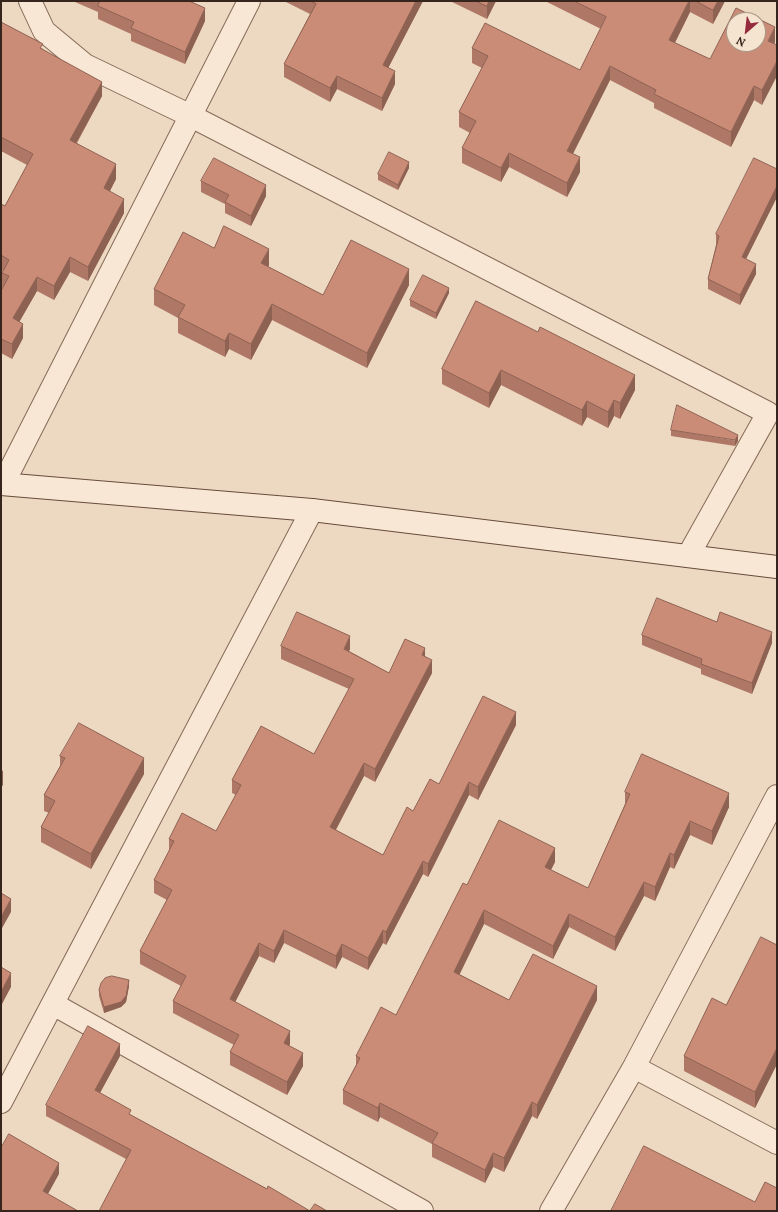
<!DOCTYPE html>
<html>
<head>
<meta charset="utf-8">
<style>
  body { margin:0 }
  #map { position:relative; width:778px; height:1212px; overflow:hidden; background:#edd9c1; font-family:Lora,serif }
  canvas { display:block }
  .frame { position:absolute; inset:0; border:2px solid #36251d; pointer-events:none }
  .north { position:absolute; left:726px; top:12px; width:40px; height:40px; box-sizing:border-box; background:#f5e4d0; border:1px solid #a99888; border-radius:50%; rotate:208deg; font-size:11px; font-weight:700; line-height:16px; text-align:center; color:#36251d }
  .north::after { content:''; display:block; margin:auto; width:14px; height:18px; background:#952a3c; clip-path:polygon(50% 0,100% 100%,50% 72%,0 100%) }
</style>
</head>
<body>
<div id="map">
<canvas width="778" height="1212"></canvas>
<div class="frame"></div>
<div class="north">N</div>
</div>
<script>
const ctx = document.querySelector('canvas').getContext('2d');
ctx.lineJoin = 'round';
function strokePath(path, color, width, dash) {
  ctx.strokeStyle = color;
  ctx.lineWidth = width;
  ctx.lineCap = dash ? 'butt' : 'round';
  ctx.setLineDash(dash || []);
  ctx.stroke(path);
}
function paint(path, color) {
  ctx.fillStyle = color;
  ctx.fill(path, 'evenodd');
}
const street = new Path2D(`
  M30 1 44 31 85 65 191 116 768 413 688 556
  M3 484 249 1
  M53 1004 422 1211
  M634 1067 777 1143
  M1 1102 312 510
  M551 1211 634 1067 777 796`);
const secondary = new Path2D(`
  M1 484 312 510 777 567`);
strokePath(street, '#866a59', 24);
strokePath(secondary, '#684b3c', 24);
strokePath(street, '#f8e7d4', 22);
strokePath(secondary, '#f8e7d4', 22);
paint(new Path2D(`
  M75 1H189L205 21 185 64 131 41V34L98 19V12L75 2Z
  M284 1H423L388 68 395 84 382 111 337 89 330 102 284 77V64L310 14Z
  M450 1H496L487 19Z
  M545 1H725L713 24 690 12 675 43 710 59 775 42 774 44 762 105 754 100 731 147 654 108V103L610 80 573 154 580 172 567 197 509 167 501 182 462 163V148L470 133 459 127V112L482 68 472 63V48L580 70 601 29Z
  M1 22 43 49 102 96 77 143 116 179 110 191 124 213 88 281 70 272 54 300 37 291 19 322 23 338 12 359 1 353V291L3 288 2 287V273L3 271 1 270V204L5 206 27 165 1 151Z
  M409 168 398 190 378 180V174Z
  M777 169V197L746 259 756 274 740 305 708 289V279L716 245V234Z
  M201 181 266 196 251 226 225 213V204L201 192Z
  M214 248 269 265 268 267 323 295 409 285 367 368 272 320 251 360 229 349 225 357 178 333V318L154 305V289Z
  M449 293 436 319 410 306V300Z
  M476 301 635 390 620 419 614 416 608 428 587 417 582 426 501 385 489 408 442 384V369Z
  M671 430 738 441 735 446 671 436Z
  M642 635 772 643 752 694 701 674V669L642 645Z
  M281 646 350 649 349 651 389 673 425 657 432 673 375 782 364 776 336 830 383 855 413 811 439 784 516 725 478 800 469 795 428 877 423 874 386 945 383 943 368 970 342 957 336 969 284 943 274 963 259 956 235 1002 290 1044 289 1046 303 1066 287 1095 230 1065V1052L234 1045 173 1013V1001L181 986 140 964V951L167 900 154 893V880L169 851V839L216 831 236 795 232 793V780L314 754 349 689 281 659Z
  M60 756 144 774 91 869 41 842V827L49 813 44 811V795L60 766Z
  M625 792 729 807 712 845 690 835 674 869 670 867 655 901 644 896 615 951 569 927 553 959 484 924 459 974 509 1000H597L537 1119 532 1116 504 1172 493 1167 485 1183 432 1157V1144L380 1117 378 1122 343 1104V1090L356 1065V1056L396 1015 467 885 555 862 551 870 588 888 625 804Z
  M777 945V1064L755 1108 684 1071V1056Z
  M129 986 126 1002 121 1007 104 1013 99 996V990Z
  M120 1056 100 1093 131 1115 267 1189 126 1159 46 1116V1105Z`), '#af7866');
paint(new Path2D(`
  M416 1H423L383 78V65Z
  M489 1H496L487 19V6Z
  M689 1H690V12L669 54V40Z
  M718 1H725L713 24V10Z
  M205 8V21L185 64V52Z
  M775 27V42L768 55V41Z
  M777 61V76L762 105V90Z
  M610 66V80L567 165V151Z
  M395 71V84L382 111V98Z
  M337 76V89L330 102V88Z
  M102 82V96L70 154V140Z
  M754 86V100L731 147V132Z
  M509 153V167L501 182V168Z
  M580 157V172L567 197V183Z
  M409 162V168L398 190V185Z
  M116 164V179L104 202V188Z
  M266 185V196L251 226V216Z
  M777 186V197L742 267V257Z
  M124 199V213L88 281V267Z
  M269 249V265L261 279V263Z
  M70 257V272L54 300V286Z
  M756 264V274L740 305V295Z
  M409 269V285L367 368V353Z
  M37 277V291L13 333V318Z
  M449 288V293L436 319V313Z
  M272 304V320L251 360V344Z
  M23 324V338L12 359V344Z
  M229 333V349L225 357V341Z
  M501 370V385L489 408V393Z
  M635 375V390L620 419V403Z
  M614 400V416L608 428V412Z
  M587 401V417L582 426V410Z
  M738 435V441L735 446V440Z
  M772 632V643L752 694V683Z
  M350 636V649L344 662V649Z
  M425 648V661L422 655Z
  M432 660V673L375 782V769Z
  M516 712V725L478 800V787Z
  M144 758V774L91 869V854Z
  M364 763V776L330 840V827Z
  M3 770V785L1 788V773Z
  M469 782V795L428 877V864Z
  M729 793V807L712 845V831Z
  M690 821V835L674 869V855Z
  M555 848V862L545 881V867Z
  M670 853V867L655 901V887Z
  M423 861V874L386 945V932Z
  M644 882V896L615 951V937Z
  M11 899V912L1 930V917Z
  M484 910V924L454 986V972Z
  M569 914V927L553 959V946Z
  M284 930V943L274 963V951Z
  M383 930V943L368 970V958Z
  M259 943V956L230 1012V999Z
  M342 944V957L336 969V956Z
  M11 973V987L1 1006V992Z
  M129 980V986L126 1002 121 1007 104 1013V1007Z
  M597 986V1000L537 1119V1105Z
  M290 1031V1044L284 1056V1043Z
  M120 1044V1056L95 1102V1090Z
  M777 1048V1064L755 1108V1092Z
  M303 1053V1066L287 1095V1082Z
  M532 1102V1116L504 1172V1158Z
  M380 1103V1117L378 1122V1108Z
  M493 1153V1167L485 1183V1170Z
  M59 1163V1174L43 1203V1191Z`), '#8e6253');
const building = new Path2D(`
  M100 1H189L205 8 185 52 131 28 134 22 98 6Z
  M310 1H416L383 65 395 71 382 98 337 76 330 88 284 64 316 4Z
  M476 1H489L487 6Z
  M574 1H689L669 40 710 59 736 8 775 27 768 41 777 45V61L762 90 754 86 731 132 654 94 656 90 610 66 567 151 580 157 567 183 509 153 501 168 462 148 476 121 459 112 488 56 472 48 485 23 580 70 606 17ZM734 20H758V44H734Z
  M696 1H718L713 10Z
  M1 22 43 44 40 48 102 82 70 140 116 164 104 188 124 199 88 267 70 257 54 286 37 277 13 318 23 324 12 344 1 339V291L9 276 2 273 9 260 1 255V204L5 206 33 154 1 137Z
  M389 152 409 162 398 185 378 174Z
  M214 158 266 185 251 216 225 202 229 195 201 181Z
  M754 158 777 169V186L742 257 756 264 740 295 708 279 719 236 716 234Z
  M224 226 269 249 261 263 323 295 351 240 409 269 367 353 272 304 251 344 229 333 225 341 178 317 185 305 154 289 183 232 214 248Z
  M423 275 449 288 436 313 410 300Z
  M476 301 538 332 540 327 635 375 620 403 614 400 608 412 587 401 582 410 501 370 489 393 442 369Z
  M677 405 738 435 735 440 671 430Z
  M657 598 717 622 720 612 772 632 752 683 701 664 702 659 642 635Z
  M297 612 350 636 344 649 389 673 405 639 425 648 422 655 432 660 375 769 364 763 330 827 383 855 407 807 413 811 430 779 439 784 483 696 516 712 478 787 469 782 428 864 423 861 386 932 383 930 368 958 342 944 336 956 284 930 274 951 259 943 230 999 290 1031 284 1043 303 1053 287 1082 230 1052 239 1035 173 1001 186 976 140 951 172 890 154 880 174 841 169 839 182 813 216 831 241 785 232 780 261 726 314 754 354 679 281 646Z
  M79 723 144 758 91 854 41 827 55 801 44 795 65 758 60 756Z
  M642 754 729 793 712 831 690 821 674 855 670 853 655 887 644 882 615 937 569 914 553 946 484 910 454 972 509 1000 533 954 597 986 537 1105 532 1102 504 1158 493 1153 485 1170 432 1143 438 1133 380 1103 378 1108 343 1090 360 1058 356 1056 381 1007 396 1015 463 883 467 885 499 820 555 848 545 867 588 888 630 794 625 792Z
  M1 893 11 899 1 917Z
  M761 937 777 945V1048L755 1092 684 1056 712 998 726 1005Z
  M1 967 11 973 1 992Z
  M112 976 129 980 126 996 121 1002 104 1007 99 990 101 983 105 978Z
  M88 1026 120 1044 95 1090 131 1110 129 1114 267 1189 268 1186 310 1211H99L131 1150 46 1105Z
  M9 1134 59 1163 43 1191 78 1211H1V1148Z
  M644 1146 755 1202 765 1182 777 1188V1209L776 1211H611Z
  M315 1204 327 1211H310Z`);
paint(building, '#cb8c77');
strokePath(building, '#8e6253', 1);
</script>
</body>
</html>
